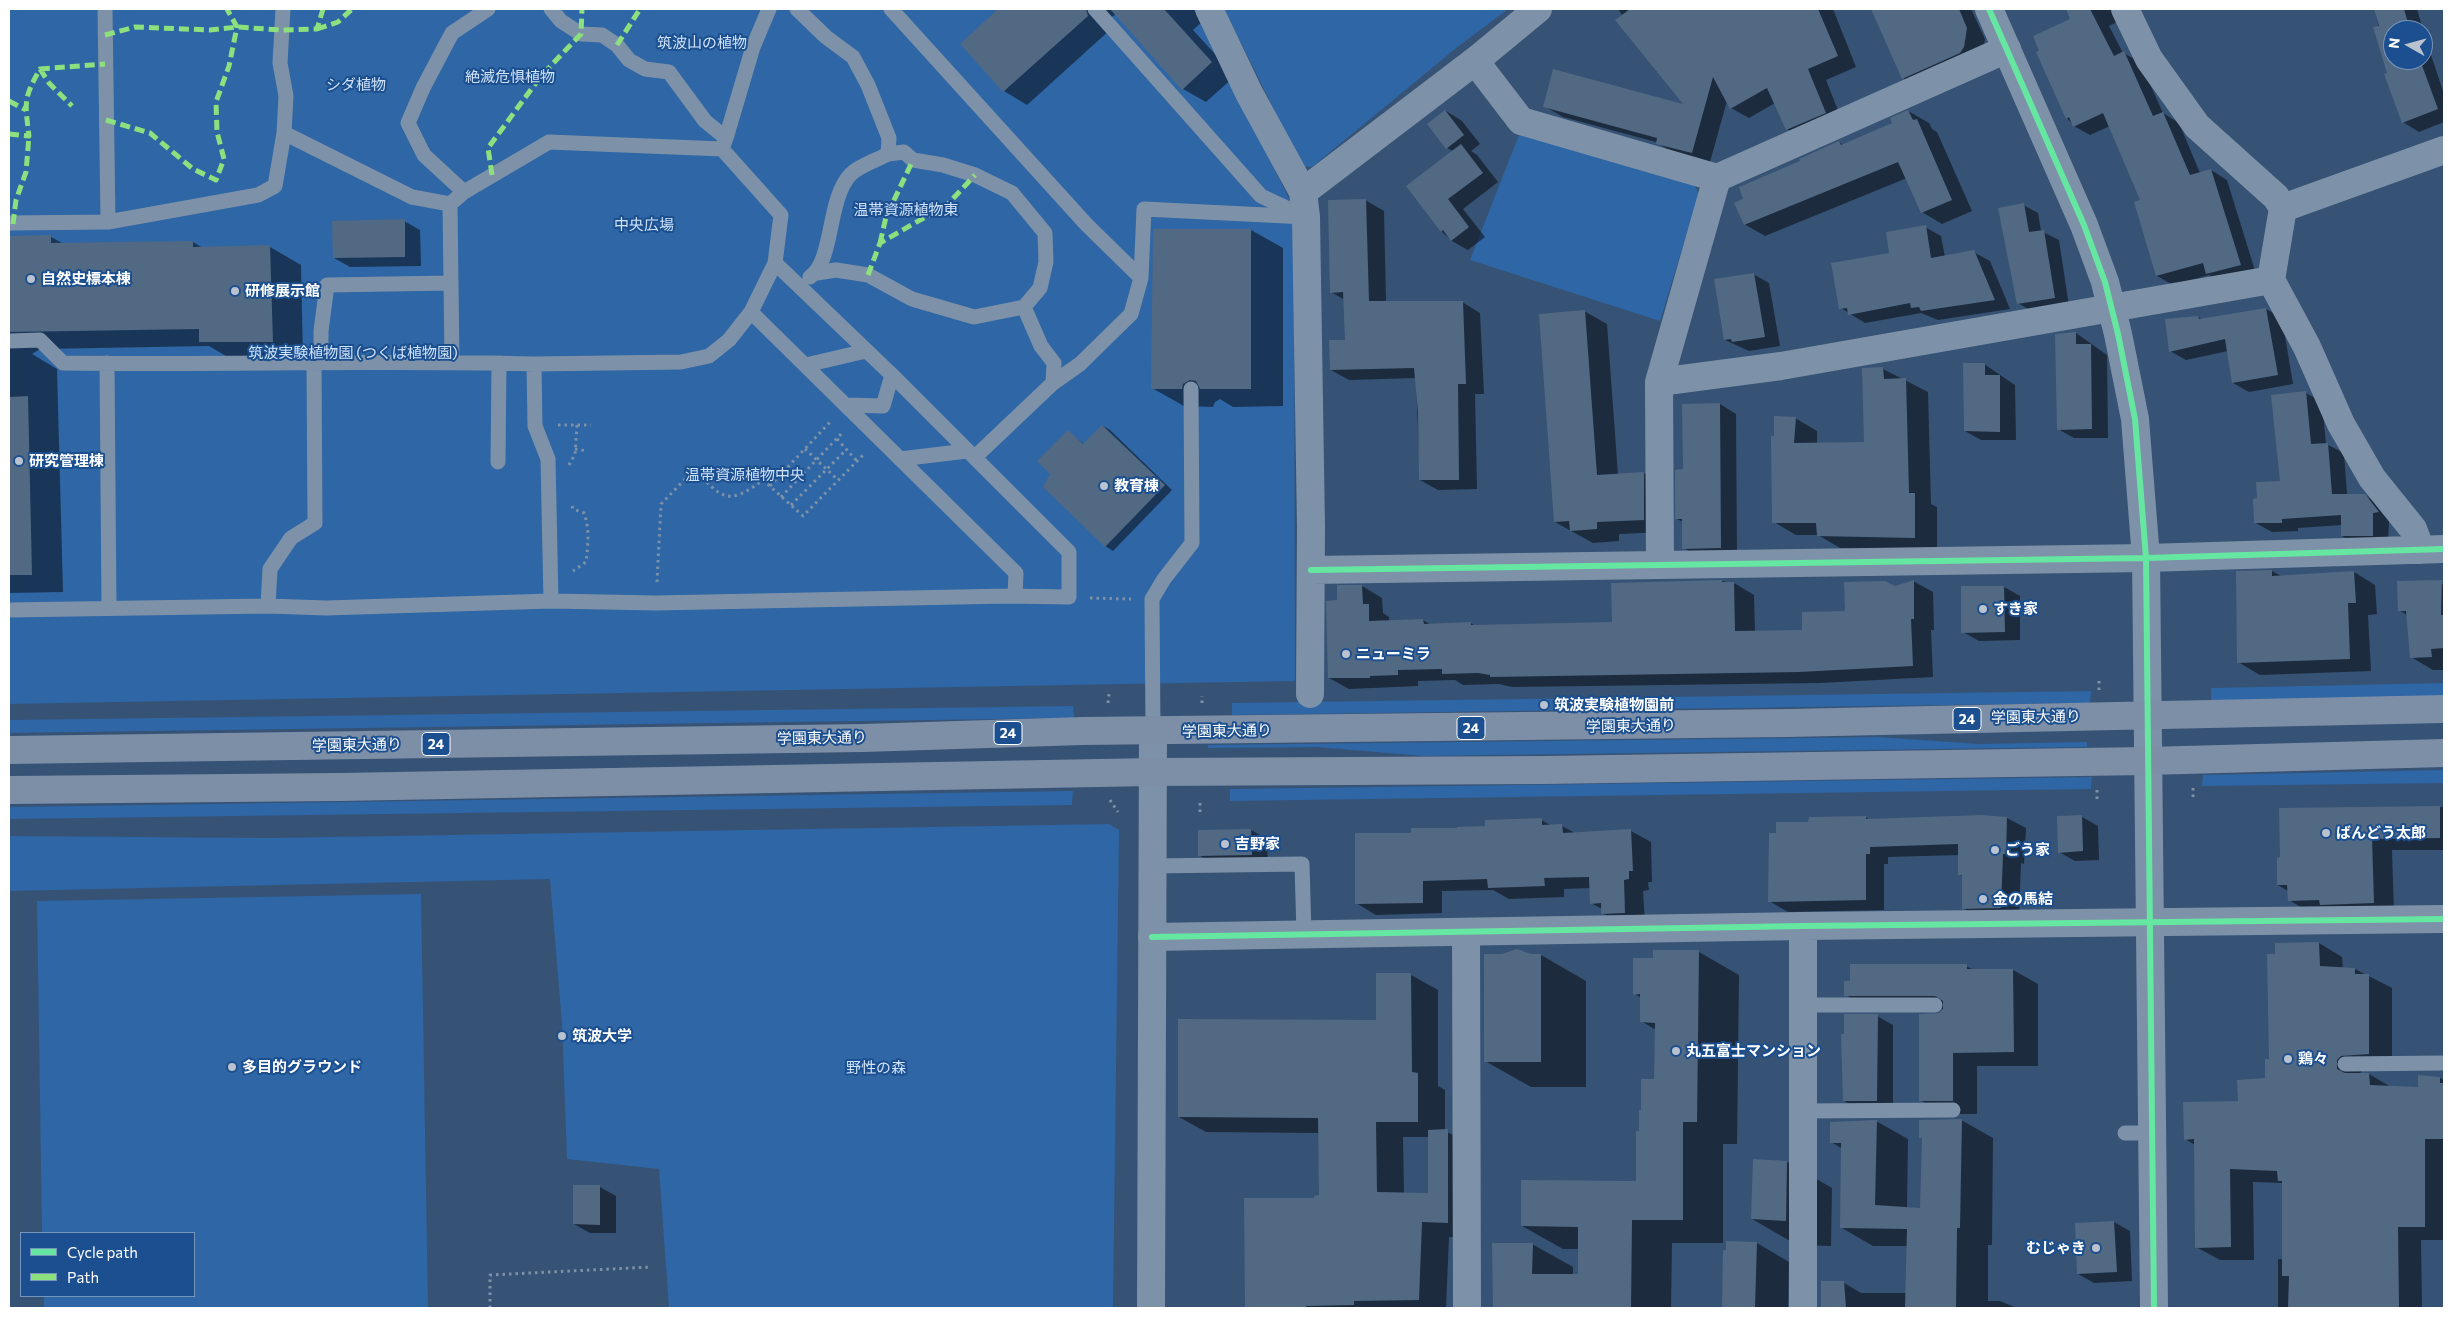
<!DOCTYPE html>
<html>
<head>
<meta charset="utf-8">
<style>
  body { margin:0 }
  #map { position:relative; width:2453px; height:1317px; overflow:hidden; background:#365274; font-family:Commissioner,sans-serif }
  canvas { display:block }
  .frame { position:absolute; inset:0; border:10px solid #fff; pointer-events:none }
  .legend { position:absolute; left:20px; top:1232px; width:175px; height:65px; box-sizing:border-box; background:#1b4f8f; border:1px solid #7695bc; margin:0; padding:6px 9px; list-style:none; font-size:15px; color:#fff }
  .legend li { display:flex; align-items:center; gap:10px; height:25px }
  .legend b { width:25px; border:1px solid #7695bc }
  .north { position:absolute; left:2383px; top:20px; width:50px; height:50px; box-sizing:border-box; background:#1b4f8f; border:1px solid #7695bc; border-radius:50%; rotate:277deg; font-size:14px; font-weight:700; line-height:20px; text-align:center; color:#fff }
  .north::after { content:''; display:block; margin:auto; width:18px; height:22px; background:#b9c2ce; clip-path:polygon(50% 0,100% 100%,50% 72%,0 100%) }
</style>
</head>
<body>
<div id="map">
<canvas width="2453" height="1317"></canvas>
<div class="frame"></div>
<ul class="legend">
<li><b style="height:6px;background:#66e7a1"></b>Cycle path</li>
<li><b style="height:6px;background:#8de07e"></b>Path</li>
</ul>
<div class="north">N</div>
</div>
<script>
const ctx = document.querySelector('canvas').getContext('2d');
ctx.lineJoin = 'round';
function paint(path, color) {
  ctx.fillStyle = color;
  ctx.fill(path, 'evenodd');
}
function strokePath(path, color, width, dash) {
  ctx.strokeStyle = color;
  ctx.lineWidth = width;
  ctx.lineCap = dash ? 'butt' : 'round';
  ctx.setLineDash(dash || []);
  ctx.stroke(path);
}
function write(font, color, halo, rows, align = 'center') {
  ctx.font = font + ' Commissioner,"Noto Sans JP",sans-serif';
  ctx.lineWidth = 4;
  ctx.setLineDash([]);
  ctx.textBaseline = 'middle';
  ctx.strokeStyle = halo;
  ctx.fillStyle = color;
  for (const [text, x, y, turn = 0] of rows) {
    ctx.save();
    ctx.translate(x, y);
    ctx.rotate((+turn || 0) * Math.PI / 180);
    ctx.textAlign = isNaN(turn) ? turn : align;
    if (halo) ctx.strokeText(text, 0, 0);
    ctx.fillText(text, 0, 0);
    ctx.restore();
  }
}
paint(new Path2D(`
  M9 9H1197L1294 209 1295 681 9 704Z
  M1224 9H1508L1455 49 1312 167 1302 166Z
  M1519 135 1692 181 1699 194 1660 321 1470 260Z
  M2444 683V696L2211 701V688Z
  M2091 691 2090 703 1232 715V703Z
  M1073 706 1074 718 9 733V720Z
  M1877 737 1979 744 2087 742V747L1423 756 1317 747 1208 748V745Z
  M2444 770V783L2202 786 2203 775Z
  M2092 777 2091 789 1230 801V789Z
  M1073 791 1072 805 9 819V807Z
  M1109 824 1119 830 1113 1308H669L659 1169 567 1159 562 1024 550 879 9 891V836L270 838Z
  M421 894 428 1308H44V1296H194V1233H42L37 901Z`), '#2f66a5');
paint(new Path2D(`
  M1000 9H1193L1204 20 1193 30 1235 76 1206 102 1183 89 1116 14 1109 19 1111 29 1027 105 1004 91 961 44Z
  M1618 9H1833L1856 67 1826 80 1843 123 1806 140 1787 129 1775 103 1749 118 1731 108 1727 101 1710 162 1675 154 1656 142 1563 117 1544 106H1686Z
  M1872 9H1971L1985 39 1982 57 1921 88 1903 78Z
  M2071 9H2111L2117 22 2109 26 2123 53 2140 62 2163 113 2179 123 2200 173 2211 170 2227 180 2256 274 2223 283 2209 275 2173 285 2157 276 2142 201 2110 126 2090 135 2074 126 2067 118 2073 13Z
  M2375 9H2417L2423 30H2393V60H2423V31L2444 94V122L2419 132 2403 122 2388 74Z
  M1446 111 1462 121 1480 144 1471 151 1477 155 1498 182 1463 209 1485 237 1468 250 1452 241 1441 231 1453 151 1447 148Z
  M1908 111 1929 123 1932 129 1937 132 1972 211 1942 224 1922 212 1907 178 1765 236 1744 224 1745 199 1802 162 1839 142 1843 145 1894 124Z
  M1365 200 1384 211 1386 302H1462L1480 313 1484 394H1475L1477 489 1438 490 1420 480 1416 378 1349 380 1331 370 1346 341 1345 300 1331 292Z
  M2023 205 2038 213 2041 231 2059 240 2069 306 2033 312 2018 303Z
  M404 221 420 230 421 266 350 267 334 258Z
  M1925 227 1941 236 1945 257 1973 252 1990 261 2010 309 1938 320 1921 313 1865 323 1841 308 1891 254Z
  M1154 230H1251L1283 248V406L1233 407 1220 399 1215 402 1213 407 1184 406 1152 388Z
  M9 237H51L64 244 193 242 203 248 270 247 301 265 303 359H231L209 346 40 349 32 354 57 369 63 592 9 593Z
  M1753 274 1769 283 1780 346 1749 351 1725 340Z
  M2266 309 2282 318 2293 384 2249 392 2233 383 2228 351 2186 360 2170 351 2198 317 2203 320Z
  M1584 311 1607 324 1618 475 1644 473 1666 486V532L1619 534V541L1593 543 1555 522Z
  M2076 333 2107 355 2108 438H2074L2058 429 2057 335Z
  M1984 364 2015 385 2016 440H1981L1965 431Z
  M1883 369 1928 392 1931 504 1937 507V550L1840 548 1818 535H1796L1774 522 1776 437 1795 418 1817 431V444H1866Z
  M2306 393 2322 402 2326 444 2344 453 2347 495H2364L2381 505 2394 521H2389L2388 544 2358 545 2342 536V525L2298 528V531L2272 532 2256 523 2281 482Z
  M1720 404 1736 414 1737 557 1700 558 1684 548 1683 522 1677 519 1685 471Z
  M1103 426 1110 430 1172 490 1113 551 1105 546 1051 474 1068 432 1085 445Z
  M2272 571 2281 576 2354 572 2375 585 2377 614 2368 615 2371 671 2260 675 2238 662Z
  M1721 581 1734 583 1754 595 1755 632 1804 631 1913 581 1933 592 1934 630H1931L1933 677 1820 683 1512 687 1499 684 1463 685 1455 680 1418 681V686L1349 689 1329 678 1339 602 1362 586 1382 598 1383 613 1389 617V621L1423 620 1431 625 1471 623 1475 626 1613 623Z
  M2436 581 2444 585V670H2433L2411 657 2407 615 2399 610Z
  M2004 587 2020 596V640L1979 641 1963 632Z
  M2444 807V850H2392L2394 914 2309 912 2289 900 2288 891 2278 885 2282 858 2281 810Z
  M1982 816 2007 818 2026 828 2024 864 2021 863 2019 918 1982 919 1963 908V877L1959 874V855L1888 857V864H1884V910L1788 912 1769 901 1777 834 1810 823 1865 817 1870 820Z
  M2082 817 2098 826 2099 860 2075 861 2059 852Z
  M1541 820 1552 826H1562L1575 833 1631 831 1651 842 1652 882H1648L1649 890 1643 891 1645 924H1622L1602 913V909L1591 903V888L1564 889V897L1509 899 1493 890 1442 891V913L1376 915 1356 903 1412 835Z
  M1251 830 1267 839 1268 864 1215 865 1199 855V831Z
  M2319 943 2342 957 2343 969H2355L2392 988V1067L2364 1069 2359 1074H2369L2391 1087 2419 1088 2440 1078 2444 1080V1240H2421L2422 1308H2278V1259H2284L2283 1183 2253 1182 2254 1260H2220L2196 1247 2195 1145 2185 1139 2239 1102 2266 1079 2270 1060 2277 955Z
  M1699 952 1739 975 1737 1144H1723V1243H1672L1671 1307 1683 1308H1494L1493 1244H1532L1573 1267V1275H1579V1249H1563L1522 1226 1637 1183 1642 1111 1655 1080 1656 1030 1641 1021 1642 998 1634 994 1654 959Z
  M1531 955H1541L1586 981V1087H1531L1485 1061Z
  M1966 966 1974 970H2013L2038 984V1066H1977V1114H1944L1920 1100 1940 1015 1945 1009H1870L1846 995Z
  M1411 975 1438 990V1086L1445 1090V1131L1475 1146V1238L1449 1237 1446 1308H1247L1246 1200 1316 1199 1320 1197 1319 1133 1206 1132 1179 1117 1377 1021ZM1403 1137H1429V1194L1404 1193Z
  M1877 1016 1893 1025V1110H1860L1844 1101Z
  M1961 1120 1993 1138 1992 1245H1988V1301H2000L2017 1308H1822V1283H1844L1861 1293H1906L1908 1246H1873L1842 1228 1843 1149 1831 1142 1876 1121 1908 1139 1907 1208 1922 1209 1923 1139 1920 1137Z
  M1754 1161 1787 1162 1832 1188 1831 1246 1797 1245 1752 1219Z
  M600 1187 616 1196V1233H590L574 1224Z
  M2114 1222 2130 1231 2132 1281 2094 1283 2078 1274Z
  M1757 1243 1789 1262 1788 1308H1724L1725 1251Z`), '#0007');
paint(new Path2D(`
  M998 9H1086L1088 16 1003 92 960 44Z
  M1110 9H1164L1212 62 1182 90Z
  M1630 9H1818L1838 56 1808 69 1826 113 1786 130 1767 88 1730 109 1713 77 1692 153 1656 144 1657 138 1543 107 1553 69 1683 104 1615 20Z
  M1871 9H1959L1967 28 1964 47 1960 53 1902 79Z
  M2066 9H2090L2114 56 2124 51 2153 116 2163 112 2190 175 2211 169 2241 265 2206 274 2203 263 2156 276 2134 202 2140 200 2103 113 2073 127 2069 117 2066 119 2036 52 2039 51 2033 36 2070 19Z
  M2374 9H2404L2410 30H2393V60H2420L2438 109 2402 123 2384 74 2387 73 2373 27 2379 26Z
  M1445 110 1464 135 1446 149 1427 124Z
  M1908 110 1913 120 1917 119 1952 200 1921 213 1898 162 1744 225 1734 203 1743 199 1739 187 1800 161 1799 159 1839 141 1841 145 1892 123 1890 118Z
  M1461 144 1483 173 1448 199 1469 227 1451 241 1443 230 1441 232 1406 186Z
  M1366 199 1369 301H1463L1466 384H1458L1459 480H1419L1418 412 1414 368 1330 370 1329 340H1345L1343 292 1330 293 1328 200Z
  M2024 203 2029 232 2044 230 2055 298 2017 304 1998 208Z
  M405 219V257L333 258 332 221Z
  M1926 225 1931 258 1974 250 1995 300 1921 311 1919 307 1911 308 1910 303 1848 315 1847 308 1839 309 1831 263 1889 253 1886 232Z
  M1153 229H1251V389H1200L1196 381 1190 380 1183 384 1182 389H1151Z
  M51 235V243L193 241V247L270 245 273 342H199V329L9 332V236Z
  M1754 273 1765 337 1732 342 1731 339 1724 340 1714 279Z
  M2266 308 2278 375 2232 383 2225 339 2169 352 2165 319 2198 316 2199 319Z
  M1585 310 1597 475 1644 472V520L1597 522V529L1570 531 1569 521 1554 522 1539 314Z
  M2076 332V344H2091L2092 429 2057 430 2055 334Z
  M1963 363H1985V375H2000V432L1964 431Z
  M1883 367 1884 379 1906 378 1909 493H1915V538L1817 536 1816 523H1772L1771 436H1774V416L1796 417 1794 443 1864 442 1862 368Z
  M2306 391 2311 444 2328 443 2332 494H2365L2379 512 2373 513V536H2341V515L2282 519V523H2254L2253 499 2257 498 2256 482 2280 481 2271 395Z
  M28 396 32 575H9V397Z
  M1720 403 1721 548 1682 549V519H1675V470L1683 469 1682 404Z
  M1102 425 1165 485 1105 547 1043 487 1050 474 1037 461 1068 430 1083 444Z
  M2272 570V576L2354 571 2356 603H2348L2350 659 2237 663 2236 571Z
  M1722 580V582H1734L1735 631 1802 630V612L1845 611 1844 582 1885 581 1895 586 1914 580V619H1911L1913 666 1799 672 1490 677V675L1478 673 1442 674V669L1398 670V675L1370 676V678H1328L1326 601 1337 600V585H1362L1363 604H1369V621L1423 619 1424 624 1471 622V625L1612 622 1611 583Z
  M2442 580 2441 615H2444V648L2431 649 2432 657 2410 658 2406 611H2398L2397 581Z
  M1961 586H2004L2005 632 1961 633Z
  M2440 806V838L2372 839 2374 903 2320 905 2319 900 2288 901 2287 885H2277V858L2280 857 2279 808Z
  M1982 815 2007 817 2006 854H2003L2001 908 1962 909V875H1958V844L1870 847V854H1866V900L1768 902 1769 833H1776V822H1808L1809 817 1866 816V819Z
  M2082 815 2083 851 2058 853 2057 816Z
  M1542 818V825L1562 824 1563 833 1631 829 1633 871H1629V879L1624 880 1625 913 1601 914V903L1590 904 1589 877 1544 878 1545 886 1488 888 1487 879 1423 881V903L1355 904V833H1411V828H1457V827L1485 826V820Z
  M1251 829 1252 855 1198 856V830Z
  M2319 942 2320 966 2355 968V974H2369V1054L2341 1056 2337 1060V1069L2345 1073H2369L2370 1085 2418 1087V1075L2440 1077V1083H2444V1139H2425V1227H2398L2399 1308H2288L2289 1276H2282V1181H2278L2277 1171 2230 1169 2231 1247 2195 1248 2194 1139 2184 1140 2183 1102 2238 1101 2237 1080 2265 1078V1059H2269L2267 954H2275V943Z
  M1517 949 1531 954H1541V1062H1484V954H1502Z
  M1653 950H1699L1697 1122H1683V1220H1632L1631 1308H1493L1492 1243H1533L1532 1274H1578V1227L1521 1226V1180L1636 1181V1131H1639V1110H1641V1079H1654L1655 1023 1640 1022V994L1633 995V958H1653Z
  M1850 964H1967V969H2013L2014 1052 1953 1053V1101H1919V1014L1939 1013 1943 1009V1001L1935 996H1844V981H1850Z
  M1376 973H1411L1412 1072 1418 1073V1122H1376L1377 1192 1428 1193V1130L1448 1129V1223L1422 1222 1419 1300 1354 1301V1305L1306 1306V1308H1245L1244 1198H1314V1196L1319 1195 1318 1118 1178 1117V1019L1376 1020Z
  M1844 1014H1878L1877 1101H1843L1841 1034H1844Z
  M1962 1119 1960 1228H1957L1956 1308H1905L1907 1229 1840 1228 1841 1143H1830V1122L1877 1120 1875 1205 1920 1208 1922 1138H1919V1120Z
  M1753 1159 1787 1161 1786 1221 1751 1219Z
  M573 1185H600V1225L573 1224Z
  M2114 1221 2117 1272 2077 1274 2075 1223Z
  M1726 1241 1757 1242 1755 1308H1722L1723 1250H1726Z
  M1821 1281H1844L1846 1308H1821Z`), '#526984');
strokePath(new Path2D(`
  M558 425H591
  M837 439 857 461
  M575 449 588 451
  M805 449 838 480
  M569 465 575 454 577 425
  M770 486 831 421
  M781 497 843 432
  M791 505 846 450
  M572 506 573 509 584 513C590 530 588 544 586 562L573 571
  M657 582 661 504 694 470C723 498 727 507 763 480L803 516 864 454
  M1090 598 1131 599
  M2099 690V680
  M1108 703 1109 694
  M1202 703V696
  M2193 797V788
  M2097 799V789
  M1110 800 1118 812
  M1200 812V800
  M490 1308V1275L651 1267`), '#7d92a8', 3, [2.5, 4]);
strokePath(new Path2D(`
  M551 9 561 21 581 34 602 35 617 45 629 60 645 69 669 72 705 121 726 138 753 47 769 9
  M797 9 826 37 853 57 868 85 889 138 888 154 904 152 913 160 943 165 975 175 1012 193 1045 233 1046 262 1040 288 1024 307 974 317 912 299 868 275 836 270 817 273
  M891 9 1086 224 1141 278
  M1095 9 1261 196 1295 212
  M284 133 412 197 450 204
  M726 138 722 149 781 215 775 263 751 312 1016 573 1015 596
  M464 192 424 155 408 123 423 88 452 33 488 9
  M108 222 258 195 275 186 284 133 286 96 280 63 283 9
  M9 223 108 222 105 9
  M810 277C834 261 827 198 851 174 859 166 877 160 888 154
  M1024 307 1041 346 1054 363 1053 383
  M9 341 40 340 63 363C220 365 377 360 534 364
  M321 361V331L327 285 450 283
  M452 362 450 204 464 192 549 142 722 149
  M107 363 109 607
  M806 365 866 351
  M846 405 883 406 892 375
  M975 457 1053 383 1080 364 1131 314 1141 278 1144 209 1306 217
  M900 459 967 451
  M498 462 499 363
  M551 601 548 459 535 426 534 364 681 362 709 356 729 340 751 312
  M268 606 270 569 291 538 315 523 314 362
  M9 610 268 606 326 608 551 601 656 603 1009 596 1069 597V552L892 375 775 263
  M1153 732 1152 599 1164 579 1192 543 1191 389
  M1152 866 1302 864 1304 934
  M1803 1005H1935
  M2345 1064 2444 1063
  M1803 1111 1953 1110
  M2125 1133H2152`), '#7d92a8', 15);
strokePath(new Path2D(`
  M1209 9 1249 93 1303 192 1306 217 1311 527 1310 694
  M2125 9 2149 59 2197 126 2276 197 2283 208 2271 280 2307 347 2341 424 2372 478 2413 529 2421 550
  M1475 61 1521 121 1717 178 2007 49
  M2283 208 2444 150
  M1659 382 1781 366 2271 280
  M1660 565 1659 382 1717 178
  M1311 570 2146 558 2444 549
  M1803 926V1308
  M1466 932 1467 1308
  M1152 937 1803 926 2444 919`), '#7d92a8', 28);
strokePath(new Path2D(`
  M1989 9 2084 225 2105 282 2118 334 2135 419 2146 558 2154 1308
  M1303 192 1475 61 1538 9
  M1151 1308 1153 732`), '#7d92a8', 28);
strokePath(new Path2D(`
  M9 750 863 738 1083 731 1788 723 2444 709
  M9 790 340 787 1153 772 1544 770 2147 761 2444 753`), '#7d8ea7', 28);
strokePath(new Path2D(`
  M317 29 338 22 352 9
  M105 35 135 27 210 30 237 27 281 30 317 29 323 9
  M617 45 640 9
  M40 69 49 83 72 106
  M9 101 26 110
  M106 120 150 133 193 169 216 180 224 159 217 132 216 102 229 66 237 27 227 9
  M9 134 29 136C25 102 23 99 40 69L105 64
  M492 175 488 148 541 76 581 34 582 9
  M13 224 16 200 26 172 29 136
  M880 243 886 217 913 160
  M868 275 880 243 948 204 975 175`), '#8de07e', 5, [10, 5]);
strokePath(new Path2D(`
  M1989 9 2084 225 2105 282 2118 334 2135 419 2146 558 2154 1308
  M1311 570 2146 558 2444 549
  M1152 937 1803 926 2444 919`), '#66e7a1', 6);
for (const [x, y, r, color] of [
  [31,279,5,"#b9c2ce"],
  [235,291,5,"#b9c2ce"],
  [19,461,5,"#b9c2ce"],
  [1104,486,5,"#b9c2ce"],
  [1983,609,5,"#b9c2ce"],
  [1346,654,5,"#b9c2ce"],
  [1544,705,5,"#b9c2ce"],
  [2326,833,5,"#b9c2ce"],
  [1225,844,5,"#b9c2ce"],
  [1995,850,5,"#b9c2ce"],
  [1983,899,5,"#b9c2ce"],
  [562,1036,5,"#b9c2ce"],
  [1676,1051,5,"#b9c2ce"],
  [2288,1059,5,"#b9c2ce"],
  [232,1067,5,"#b9c2ce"],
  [2096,1248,5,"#b9c2ce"]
]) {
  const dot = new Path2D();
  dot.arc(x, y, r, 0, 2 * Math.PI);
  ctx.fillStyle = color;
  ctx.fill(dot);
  strokePath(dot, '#1b4f8f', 2);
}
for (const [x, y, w] of [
  [1967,719,28],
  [1471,728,28],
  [1008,733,28],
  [436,744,28]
]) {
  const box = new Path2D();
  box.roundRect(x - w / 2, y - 11.5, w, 23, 4);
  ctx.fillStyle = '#1b4f8f';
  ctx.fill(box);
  strokePath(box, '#fff', 1);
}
write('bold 14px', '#fff', null, [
  ["24",1967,719],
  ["24",1471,728],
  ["24",1008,733],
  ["24",436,744]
]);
write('15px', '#cfe3fa', '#1b4f8f', [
  ["筑波山の植物",702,43],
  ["絶滅危惧植物",510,77],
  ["シダ植物",356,85],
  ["温帯資源植物東",906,210],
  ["中央広場",644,225],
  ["筑波実験植物園 (つくば植物園)",353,353],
  ["温帯資源植物中央",745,475],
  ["野性の森",876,1068]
]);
write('bold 15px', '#fff', '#1b4f8f', [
  ["自然史標本棟",41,279],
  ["研修展示館",245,291],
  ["研究管理棟",29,461],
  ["教育棟",1114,486],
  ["すき家",1993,609],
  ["ニューミラ",1356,654],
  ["筑波実験植物園前",1554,705],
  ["ばんどう太郎",2336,833],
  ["吉野家",1235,844],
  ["ごう家",2005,850],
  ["金の馬結",1993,899],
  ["筑波大学",572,1036],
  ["丸五富士マンション",1686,1051],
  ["鶏々",2298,1059],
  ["多目的グラウンド",242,1067],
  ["むじゃき",2086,1248,"right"]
], 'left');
write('15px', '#fff', '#1b4f8f', [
  ["学園東大通り",2036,717,-1],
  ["学園東大通り",1631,726,-1],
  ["学園東大通り",1227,731,-1],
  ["学園東大通り",822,738,-1],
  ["学園東大通り",357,745,-1]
]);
</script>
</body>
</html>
